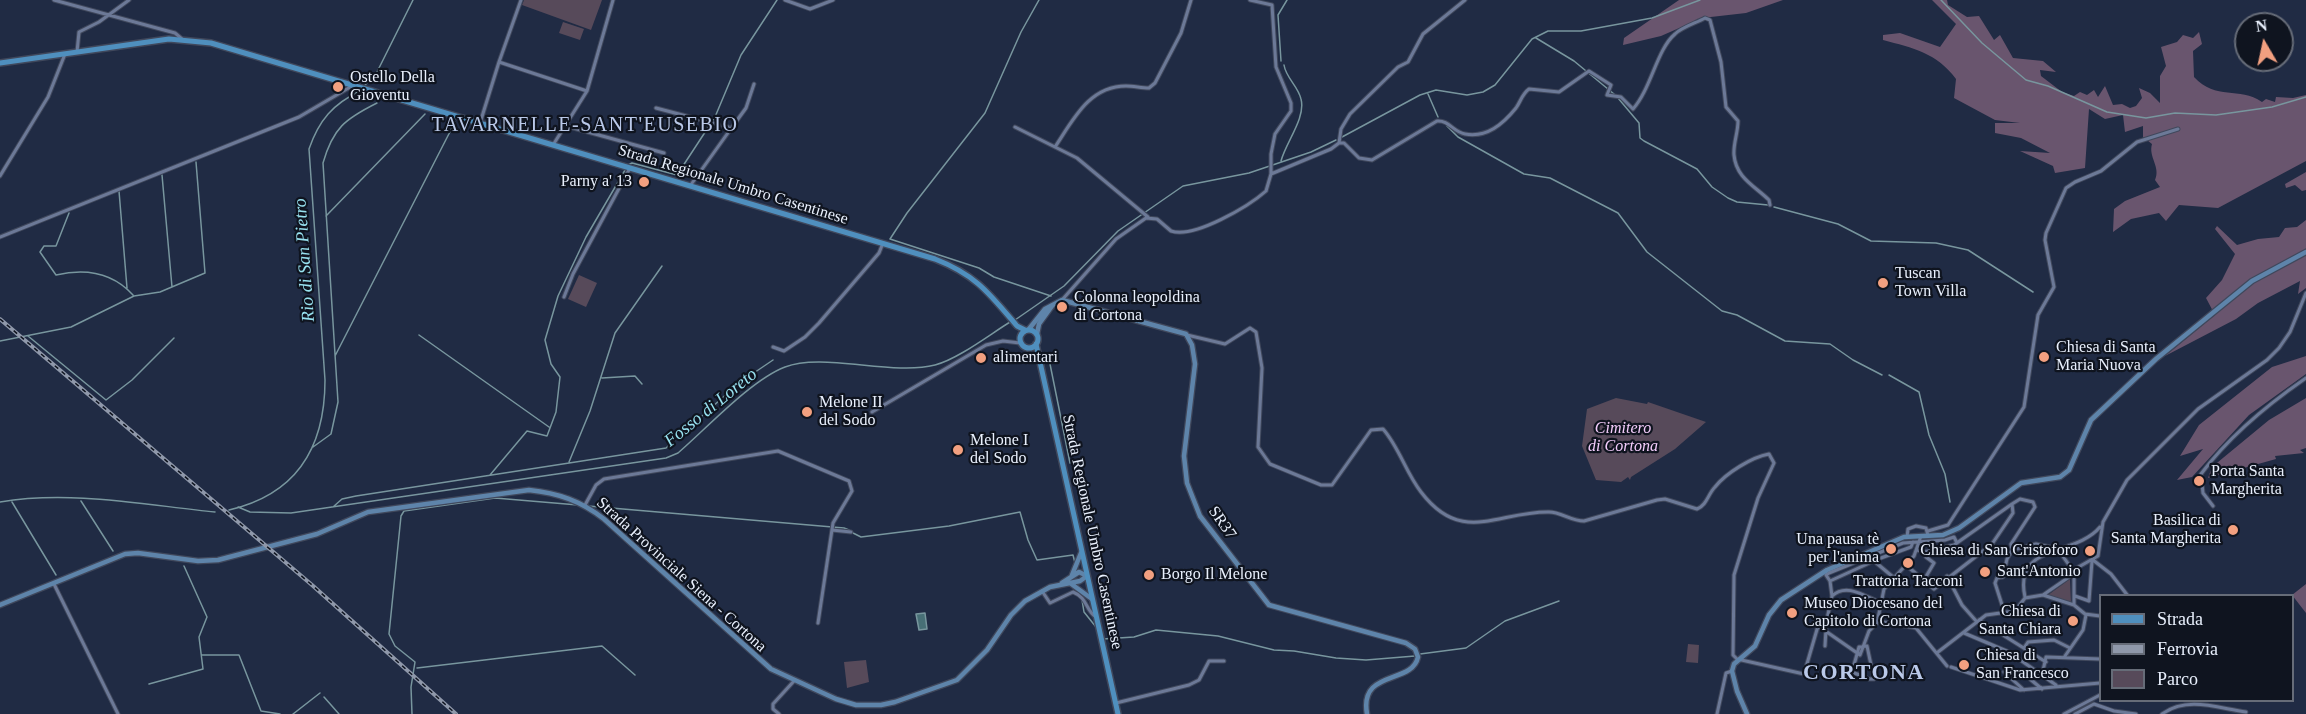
<!DOCTYPE html>
<html>
<head>
<meta charset="utf-8">
<style>
  body { margin:0 }
  #map { position:relative; width:2306px; height:714px; overflow:hidden; background:#202b44; font-family:Georgia,serif }
  canvas { display:block }
  .legend { position:absolute; left:2099px; top:594px; width:195px; height:108px; box-sizing:border-box; background:#0f141f; border:2px solid #666c78; margin:0; padding:8px 10px; list-style:none; font-size:18px; color:#e9f0fd }
  .legend li { display:flex; align-items:center; gap:12px; height:30px }
  .legend b { width:30px; border:2px solid #666c78 }
  .north { position:absolute; left:2234px; top:12px; width:60px; height:60px; box-sizing:border-box; background:#0f141f; border:2px solid #666c78; border-radius:50%; rotate:351deg; font-size:16px; font-weight:700; line-height:24px; text-align:center; color:#e9f0fd }
  .north::after { content:''; display:block; margin:auto; width:21px; height:27px; background:#f2a080; clip-path:polygon(50% 0,100% 100%,50% 72%,0 100%) }
</style>
</head>
<body>
<div id="map">
<canvas width="2306" height="714"></canvas>
<ul class="legend">
<li><b style="height:8px;background:#4f8fbe"></b>Strada</li>
<li><b style="height:8px;background:#8f98aa"></b>Ferrovia</li>
<li><b style="height:16px;background:#574a5a"></b>Parco</li>
</ul>
<div class="north">N</div>
</div>
<script>
const ctx = document.querySelector('canvas').getContext('2d');
ctx.lineJoin = 'round';
function paint(path, color) {
  ctx.fillStyle = color;
  ctx.fill(path, 'evenodd');
}
function strokePath(path, color, width, dash) {
  ctx.strokeStyle = color;
  ctx.lineWidth = width;
  ctx.lineCap = dash ? 'butt' : 'round';
  ctx.setLineDash(dash || []);
  ctx.stroke(path);
}
function write(font, color, halo, rows, align = 'center') {
  ctx.font = font + ' Georgia,serif';
  ctx.lineWidth = 4.5;
  ctx.setLineDash([]);
  ctx.textBaseline = 'middle';
  ctx.strokeStyle = halo;
  ctx.fillStyle = color;
  for (const [text, x, y, turn = 0] of rows) {
    ctx.save();
    ctx.translate(x, y);
    ctx.rotate((+turn || 0) * Math.PI / 180);
    ctx.textAlign = isNaN(turn) ? turn : align;
    if (halo) ctx.strokeText(text, 0, 0);
    ctx.fillText(text, 0, 0);
    ctx.restore();
  }
}
paint(new Path2D(`
  M524 0H602L591 30 522 5Z
  M563 22 584 29 580 40 559 33Z
  M579 275 597 283 586 307 568 299Z
  M1616 398 1647 404 1648 402 1706 422 1675 449 1631 477 1630 480 1628 477 1621 482 1596 480 1582 446 1587 409Z
  M2070 579 2071 603 2048 595Z
  M1688 644 1699 645 1698 663 1686 662Z
  M866 660 869 682 847 688 844 662Z`), '#574a5a');
paint(new Path2D(`
  M1679 0H1783L1746 13 1702 18 1661 36 1623 45 1624 38Z
  M1932 0H1947L1948 5 1967 17 1979 16 1994 40 2000 35 2013 58 2043 61 2056 72 2040 70 2041 76 2062 92 2074 96 2080 92 2087 95 2094 90 2098 97 2105 86 2113 105 2122 104 2130 108 2136 106 2142 98 2139 88 2150 93 2160 103V76L2166 66 2161 47 2177 42 2183 35 2193 38 2199 32 2202 44 2193 51 2194 77C2216 101 2239 86 2262 102L2266 99 2275 102 2276 97 2293 98 2306 95V161L2218 208 2179 205 2166 221 2159 213 2131 219 2113 232 2114 209 2125 201 2160 187 2155 180C2161 167 2148 157 2152 144L2143 137V126L2125 132 2123 115 2105 119 2089 109 2085 168 2055 173 2053 166 2020 151 2050 153 2021 138 1995 133V123H2020L1995 120 1954 98 1956 79C1937 53 1913 48 1883 40V35L1900 33 1940 47 1956 24Z
  M2306 172V190L2302 191 2295 185 2286 188 2285 184Z
  M2306 220V288L2298 294 2300 281 2258 303 2236 319 2165 356 2215 315 2206 298 2222 280 2235 254 2215 229 2217 226 2237 245 2258 239 2279 237 2285 228 2297 227Z
  M2306 356V374L2249 415 2192 477 2177 480 2203 449 2180 456 2199 425 2272 367Z
  M2306 398V448L2300 450 2304 453 2275 456 2276 459 2208 478 2212 467 2269 420Z
  M2306 584V613L2292 595Z`), '#69556e');
const water = new Path2D(`
  M925 613 927 629 919 630 916 614Z`);
paint(water, '#476f76');
strokePath(water, '#78969e', 1.5);
strokePath(new Path2D(`
  M1039 0 1021 32 985 113 907 213 890 239 979 268 994 277 1051 296
  M1941 0 1982 43 2026 80 2048 86 2107 112 2146 118 2175 113 2216 115 2272 107 2306 97
  M1536 38 1574 61 1614 94
  M1281 61 1278 15 1287 0
  M365 85 376 74 413 0
  M1428 94 1438 117
  M1618 98 1639 123 1640 138 1644 141 1697 169 1712 187 1728 198 1737 202 1768 205
  M1447 126 1458 137 1524 174 1550 178 1618 213 1647 252 1722 311 1737 315 1785 341 1830 344 1853 360 1882 375
  M1342 137 1420 95 1436 90 1467 95 1483 92 1495 85 1532 39 1548 31H1581L1652 18 1700 0
  M1281 161C1286 142 1306 118 1301 99 1298 86 1286 78 1284 65
  M162 175 172 287
  M119 191 127 288
  M1774 207 1838 224 1871 241 1936 243 1968 250 2033 292
  M69 213 56 246H44L40 252 56 275C86 268 112 272 133 295
  M326 216 425 114
  M1015 320 1064 286 1118 231 1183 186 1249 173 1311 152 1336 140
  M419 335 549 427
  M28 336 106 400 132 380 174 338
  M0 341 71 327 134 296 160 292 205 273 196 162
  M335 356 455 122
  M1050 364 1070 463
  M1889 375 1919 392 1929 435 1945 474 1950 502
  M602 378 635 376 642 384
  M313 447 331 434 338 402 323 163C333 128 345 119 377 103
  M569 462 590 411 615 333 662 266
  M490 475 527 431 547 436 556 412 560 377 551 364 545 340 558 296 586 237 628 165 632 163 677 175 715 117 741 55 777 0
  M81 501 113 551
  M0 502C70 490 145 505 215 512
  M12 502 56 575
  M588 506 844 528 849 530
  M238 507 250 512 291 513 666 458 678 453C706 429 751 380 785 367 822 352 892 376 935 365 958 359 989 335 1010 322
  M333 507 342 499 356 496 666 448 739 383 773 360
  M229 510C298 494 325 447 325 380L309 149C319 120 333 104 360 91
  M853 533 861 537 949 526 1020 512 1028 540 1037 560 1073 555 1075 563
  M1082 600 1084 612 1096 627
  M1103 639 1134 637 1156 630 1218 636 1274 650 1294 651 1336 658 1366 660 1415 656
  M1420 654 1466 648 1505 621 1559 601
  M202 655H239L261 711 280 714
  M417 668 602 646 635 675
  M149 684 203 669 199 637 207 617 184 566
  M324 697 339 714
  M293 714 320 693
  M412 714 411 687 415 662 395 646 389 634 401 516 404 511 495 498 578 505`), '#78969e', 1.5);
const street = new Path2D(`
  M54 0 175 33 182 39
  M785 0 810 9 833 0
  M77 52 79 32 99 22 129 0
  M499 62 521 0
  M656 108 728 127 730 130 690 186
  M480 123 499 62 587 91
  M566 126 664 153
  M1015 127 1077 158 1148 217
  M730 130 746 108 754 84
  M1339 143H1344L1359 158 1372 160 1437 121C1449 120 1453 132 1465 134 1487 138 1503 124 1516 108 1521 101 1522 94 1529 89L1559 92 1589 71 1611 85 1607 95 1621 97 1633 109C1651 89 1657 49 1675 34 1682 27 1696 23 1705 18L1710 20 1721 62 1726 107 1738 121C1738 133 1733 144 1734 155 1736 178 1755 186 1769 200L1770 205
  M553 145 587 91 613 0
  M1055 147C1073 120 1089 86 1126 86 1134 86 1141 88 1149 88L1155 83 1181 33 1191 0
  M1271 174 1331 149 1339 143 1341 129 1350 114 1398 67 1408 62 1423 34 1465 0
  M0 176 48 97 65 54
  M0 237 299 117 352 86
  M564 297 573 274 630 168
  M1062 300 1116 239 1146 218 1157 219 1171 231C1194 239 1249 206 1266 191L1271 174V154L1275 134 1291 111V103L1276 67 1272 5 1250 0
  M1187 335 1225 344 1250 328 1256 332 1262 368 1258 447 1270 464 1321 485H1332L1371 430 1383 429C1399 447 1406 473 1421 492 1462 546 1498 511 1549 512 1561 512 1571 521 1584 521L1657 500 1665 499 1697 509C1707 505 1708 494 1715 487 1726 473 1752 457 1769 454L1774 463 1758 498 1734 575 1733 655 1737 659 1804 674 1818 626
  M773 347 784 351 805 337 819 323 879 253 883 243
  M872 412 986 345 1003 341 1020 343
  M585 505 596 485 604 479 778 451 849 481 852 491 833 523 818 623
  M2213 506 2203 493 2201 474C2230 435 2267 405 2306 378
  M832 530 851 532
  M1928 531 1948 525 2024 407 2038 315 2054 287 2045 240 2046 233 2066 188 2075 182 2101 171 2137 142 2178 129
  M1907 537 1908 529 1916 526 1926 528 1928 536
  M2057 548 2074 572 2075 569 2098 556 2103 522 2127 480 2198 409 2267 360 2279 348 2290 332 2306 293
  M1917 550 1925 552 1954 545 2012 504 2020 499 2033 502 2035 507 2011 544 2012 550
  M1881 558 1911 547 1913 542
  M2093 560 2111 574 2128 596
  M1874 561 1893 577
  M1906 565 1934 589 1992 544 2013 513 2012 504
  M2074 572V605L2043 595 2072 575Z
  M1947 576 1962 605 1977 622
  M1924 580 1934 563 1926 557 1928 553
  M1830 581 1826 575 1829 573 1903 543 1945 540 1954 537 1957 543
  M54 584 118 714
  M1042 591 1050 603 1073 592C1088 598 1085 610 1096 617
  M1832 596C1846 583 1863 595 1879 602
  M2075 596 2089 601 2092 561
  M2025 597C2013 543 2075 557 2100 527
  M2074 605 2085 614 2100 616
  M2004 611 1995 583 1997 578 2003 577 2007 559 2012 550 2036 544 2055 548
  M1979 620 2046 662
  M1877 621 1916 628 1947 666
  M1814 623 1860 655 1869 631 1877 623 1884 589 1914 556 1921 536
  M1825 628 1832 596 1830 581 1876 560
  M1964 633 2009 652 2056 685
  M1825 646 1826 629
  M1867 646 1874 679H1869L1852 672 1859 647Z
  M2024 648 2028 642 2054 640 2070 648
  M1938 652 1986 615 2015 611 2025 598 2043 595
  M2065 656 2083 630 2086 615
  M1951 667 2020 690 2100 683
  M2004 672 2024 690
  M2042 675 2046 657 2100 659
  M2030 679 2042 689
  M1116 703 1189 685 1199 680 1209 661H1224
  M779 714 773 709V704L794 681
  M1717 714 1726 673 1732 671
  M2064 714 2100 695
  M2075 714 2094 704 2114 711 2136 714
  M2162 714C2188 696 2217 708 2246 712`);
const secondary = new Path2D(`
  M1029 329 1045 309 1062 300 1186 334 1192 345 1195 364 1184 456 1187 483 1200 516 1269 605 1406 643 1415 649 1418 657C1412 685 1359 669 1367 714
  M1037 334 1039 324 1052 306
  M1072 575 1081 553
  M1062 583 1079 572 1087 576
  M1070 583 1092 599
  M0 605 125 554 138 553 198 561 218 560 317 534 368 512 529 490C558 493 581 501 604 519L771 669 836 699 856 705H881L895 702 957 680 987 650 1011 615 1025 601 1050 587 1080 581 1087 576
  M1747 714 1737 691 1732 671 1734 664 1755 646 1769 615 1781 600 1827 570 1904 537 1943 535 1959 528 2021 483 2060 477 2069 470 2091 420 2156 359 2252 281 2306 252`);
const primary = new Path2D(`
  M0 63 169 39 211 43 935 259C976 275 989 293 1017 326L1025 330
  M1020 339a9 9 0 1 1 18 0a9 9 0 1 1-18 0Z
  M1036 344 1118 714`);
strokePath(street, '#40485c', 5);
strokePath(secondary, '#40485c', 7);
strokePath(primary, '#40485c', 8);
strokePath(street, '#6c7997', 3);
strokePath(secondary, '#5e84aa', 4.5);
strokePath(primary, '#4f8fbe', 5);
const rail = new Path2D(`
  M0 319 312 585 456 714`);
strokePath(rail, '#8f98aa', 4);
strokePath(rail, '#0f141f', 1.5, [4.5]);
for (const [x, y, r, color] of [
  [338,87,6,"#f2a080"],
  [644,182,6,"#f2a080"],
  [1883,283,6,"#f2a080"],
  [1062,307,6,"#f2a080"],
  [2044,357,6,"#f2a080"],
  [981,358,6,"#f2a080"],
  [807,412,6,"#f2a080"],
  [958,450,6,"#f2a080"],
  [2199,481,6,"#f2a080"],
  [2233,530,6,"#f2a080"],
  [1891,549,6,"#f2a080"],
  [2090,551,6,"#f2a080"],
  [1908,563,6,"#f2a080"],
  [1985,572,6,"#f2a080"],
  [1149,575,6,"#f2a080"],
  [1792,613,6,"#f2a080"],
  [2073,621,6,"#f2a080"],
  [1964,665,6,"#f2a080"]
]) {
  const dot = new Path2D();
  dot.arc(x, y, r, 0, 2 * Math.PI);
  ctx.fillStyle = color;
  ctx.fill(dot);
  strokePath(dot, '#0f141f', 2);
}
write('16px', '#e9f0fd', '#0f141f', [
  ["Ostello Della",350,78],
  ["Gioventu",350,96],
  ["Parny a' 13",632,182,"right"],
  ["Tuscan",1895,274],
  ["Town Villa",1895,292],
  ["Colonna leopoldina",1074,298],
  ["di Cortona",1074,316],
  ["Chiesa di Santa",2056,348],
  ["Maria Nuova",2056,366],
  ["alimentari",993,358],
  ["Melone II",819,403],
  ["del Sodo",819,421],
  ["Melone I",970,441],
  ["del Sodo",970,459],
  ["Porta Santa",2211,472],
  ["Margherita",2211,490],
  ["Basilica di",2221,521,"right"],
  ["Santa Margherita",2221,539,"right"],
  ["Una pausa tè",1879,540,"right"],
  ["per l'anima",1879,558,"right"],
  ["Chiesa di San Cristoforo",2078,551,"right"],
  ["Sant'Antonio",1997,572],
  ["Borgo Il Melone",1161,575],
  ["Trattoria Tacconi",1908,582,"center"],
  ["Museo Diocesano del",1804,604],
  ["Capitolo di Cortona",1804,622],
  ["Chiesa di",2061,612,"right"],
  ["Santa Chiara",2061,630,"right"],
  ["Chiesa di",1976,656],
  ["San Francesco",1976,674]
], 'left');
write('16px', '#e9f0fd', '#0f141f', [
  ["Strada Regionale Umbro Casentinese",733,185,17],
  ["SR37",1222,523,55],
  ["Strada Regionale Umbro Casentinese",1092,532,78],
  ["Strada Provinciale Siena - Cortona",681,575,42]
]);
write('italic 16px', '#f4cdfc', '#0f141f', [
  ["Cimitero",1623,429],
  ["di Cortona",1623,447]
]);
write('italic 18px', '#98e2f0', '#0f141f', [
  ["Rio di San Pietro",305,260,-94],
  ["Fosso di Loreto",711,408,-39]
]);
ctx.letterSpacing = '1.5px';
write('20px', '#bac9e9', '#0f141f', [
  ["TAVARNELLE-SANT'EUSEBIO",585,126]
]);
ctx.letterSpacing = '0px';
ctx.letterSpacing = '1.5px';
write('bold 22px', '#bac9e9', '#0f141f', [
  ["CORTONA",1864,673]
]);
ctx.letterSpacing = '0px';
</script>
</body>
</html>
